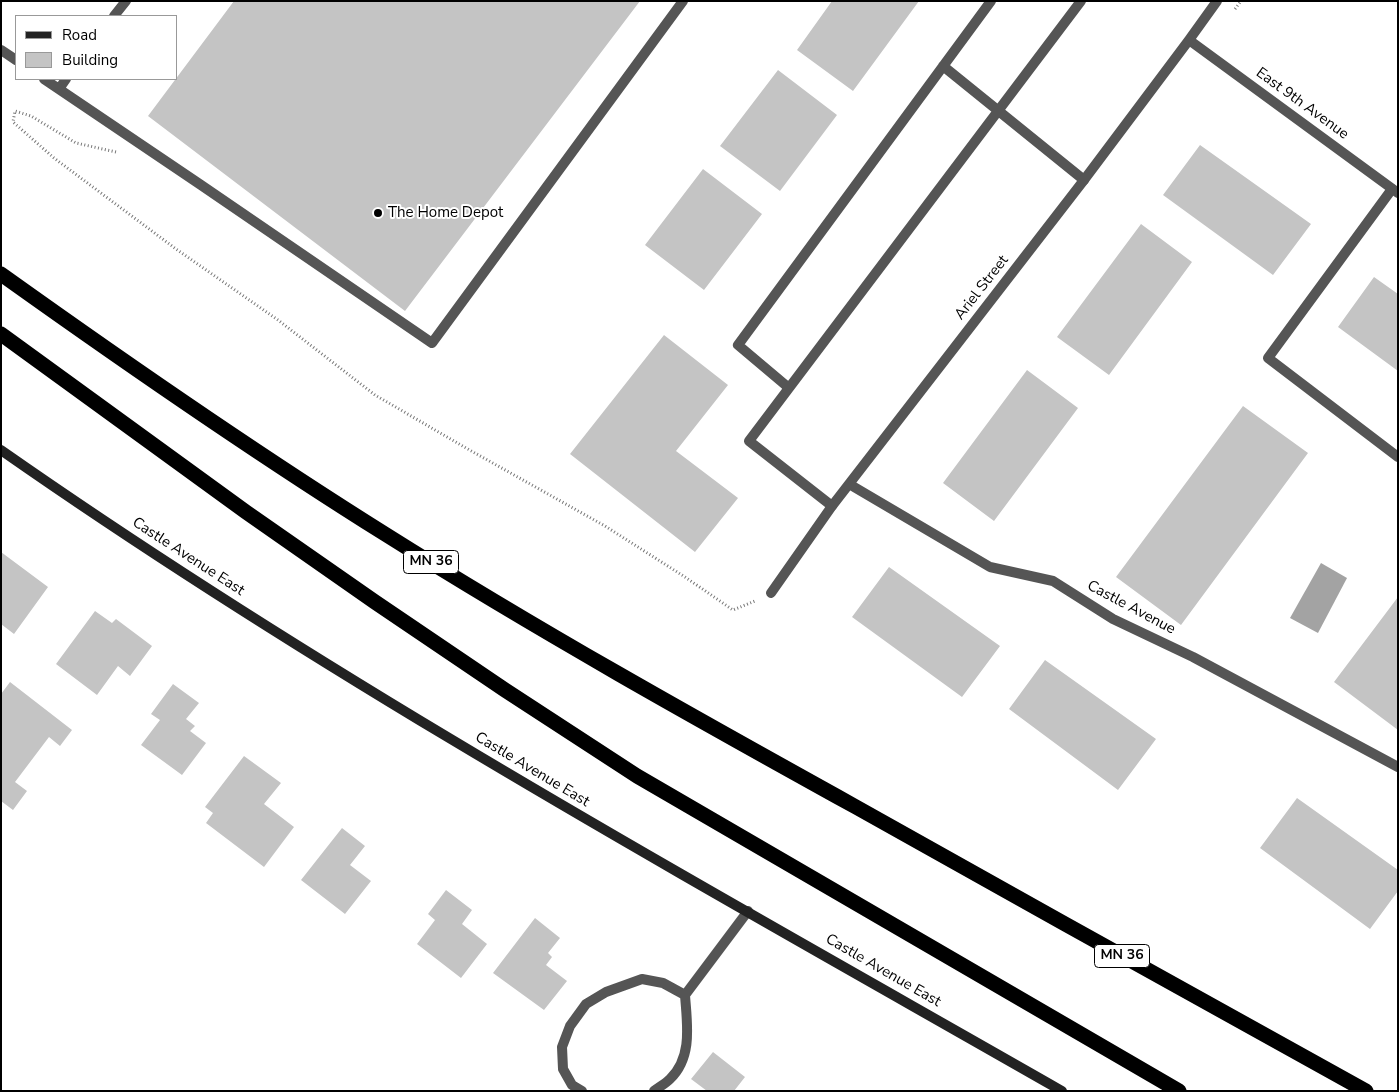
<!DOCTYPE html>
<html>
<head>
<meta charset="utf-8">
<style>
  body { margin:0 }
  #map { position:relative; width:1399px; height:1092px; overflow:hidden; background:#fff; font-family:"Nunito Sans",sans-serif }
  canvas { display:block }
  .frame { position:absolute; inset:0; border:2px solid #000; pointer-events:none }
  .legend { position:absolute; left:15px; top:15px; width:162px; height:65px; box-sizing:border-box; background:#fff; border:1px solid #999; margin:0; padding:6px 9px; list-style:none; font-size:15px; color:#000 }
  .legend li { display:flex; align-items:center; gap:10px; height:25px }
  .legend b { width:25px; border:1px solid #999 }
</style>
</head>
<body>
<div id="map">
<canvas width="1399" height="1092"></canvas>
<div class="frame"></div>
<ul class="legend">
<li><b style="height:6px;background:#222"></b>Road</li>
<li><b style="height:14px;background:#c4c4c4"></b>Building</li>
</ul>
</div>
<script>
const ctx = document.querySelector('canvas').getContext('2d');
ctx.lineJoin = 'round';
function paint(path, color) {
  ctx.fillStyle = color;
  ctx.fill(path, 'evenodd');
}
function strokePath(path, color, width, dash) {
  ctx.strokeStyle = color;
  ctx.lineWidth = width;
  ctx.lineCap = dash ? 'butt' : 'round';
  ctx.setLineDash(dash || []);
  ctx.stroke(path);
}
function write(font, color, halo, rows, align = 'center') {
  ctx.font = font + ' "Nunito Sans",sans-serif';
  ctx.lineWidth = 4;
  ctx.setLineDash([]);
  ctx.textBaseline = 'middle';
  ctx.strokeStyle = halo;
  ctx.fillStyle = color;
  for (const [text, x, y, turn = 0] of rows) {
    ctx.save();
    ctx.translate(x, y);
    ctx.rotate((+turn || 0) * Math.PI / 180);
    ctx.textAlign = isNaN(turn) ? turn : align;
    if (halo) ctx.strokeText(text, 0, 0);
    ctx.fillText(text, 0, 0);
    ctx.restore();
  }
}
paint(new Path2D(`
  M1321 563 1347 578 1318 633 1290 618Z`), '#a3a3a3');
paint(new Path2D(`
  M234 1H640L405 311 148 116Z
  M832 1H919L853 91 797 50Z
  M778 70 837 115 780 191 720 146Z
  M1200 145 1311 224 1273 275 1163 195Z
  M703 169 762 214 704 290 645 245Z
  M1141 224 1192 262 1109 375 1057 337Z
  M1374 277 1398 294V371L1338 327Z
  M664 335 728 385 676 451 738 498 695 552 570 454Z
  M1027 370 1078 408 994 521 943 483Z
  M1243 406 1308 453 1181 625 1116 577Z
  M1 552 48 587 14 634 1 624Z
  M889 567 1000 646 962 697 852 617Z
  M1398 597V730L1334 682Z
  M95 611 112 623 116 619 152 646 130 676 118 666 97 695 56 664Z
  M1045 660 1156 739 1118 790 1009 709Z
  M10 682 72 730 60 746 49 737 15 782 27 791 13 810 1 801V694Z
  M173 684 199 703 186 719 195 726 190 731 206 743 182 775 141 745 160 720 151 714Z
  M244 756 281 783 264 804 294 827 264 867 206 823 213 813 205 807Z
  M1297 798 1398 870V891L1370 929 1260 848Z
  M342 828 365 846 350 865 371 881 345 914 301 880Z
  M446 890 472 910 462 924 487 944 461 978 417 944 435 920 428 914Z
  M535 918 560 938 548 953 552 957 546 965 567 981 544 1010 493 973Z
  M713 1052 745 1077 734 1091H707L691 1079Z`), '#c4c4c4');
strokePath(new Path2D(`
  M1235 9 1241 1
  M116 152 76 143 31 116 15 111 13 122 54 158 176 249 278 320 375 395 466 448 605 526 685 577 733 610 755 601`), '#777', 3, [1, 2.5]);
strokePath(new Path2D(`
  M114 16 126 1
  M1 50 16 60
  M943 66 1084 180
  M44 79 201 185 432 343 683 1
  M59 89 66 79
  M1392 189 1268 358 1398 457
  M789 388 738 345 991 1
  M832 506 749 441 1081 1
  M582 1091 572 1085 563 1069 562 1047 570 1026 586 1004 606 992 642 979 663 983 685 995
  M654 1091C659 1087 665 1084 670 1079 693 1057 687 1024 685 995L748 911`), '#555', 10);
strokePath(new Path2D(`
  M1189 40 1398 193
  M849 484 990 567 1053 581 1113 619 1193 657 1398 767
  M771 593 832 506 1084 180 1189 40 1217 1`), '#555', 10);
strokePath(new Path2D(`
  M1 450C340 687 703 886 1062 1091`), '#222', 10);
strokePath(new Path2D(`
  M1 274C127 364 254 452 385 534 539 631 697 719 856 807 1026 902 1195 997 1366 1091
  M1 334 246 512 375 602 505 690 637 776 1179 1091`), '#000', 15);
for (const [x, y, r, color] of [
  [378,213,5,"#000"]
]) {
  const dot = new Path2D();
  dot.arc(x, y, r, 0, 2 * Math.PI);
  ctx.fillStyle = color;
  ctx.fill(dot);
  strokePath(dot, '#fff', 2);
}
for (const [x, y, w] of [
  [431,562,55],
  [1122,956,55]
]) {
  const box = new Path2D();
  box.roundRect(x - w / 2, y - 11.5, w, 23, 4);
  ctx.fillStyle = '#fff';
  ctx.fill(box);
  strokePath(box, '#000', 1);
}
write('bold 14px', '#000', null, [
  ["MN 36",431,562],
  ["MN 36",1122,956]
]);
write('15px', '#000', '#fff', [
  ["East 9th Avenue",1302,104,36],
  ["Ariel Street",982,288,-52],
  ["Castle Avenue East",188,557,33],
  ["Castle Avenue",1131,608,28],
  ["Castle Avenue East",532,770,31],
  ["Castle Avenue East",883,971,30]
]);
write('15px', '#000', '#fff', [
  ["The Home Depot",388,213]
], 'left');
</script>
</body>
</html>
